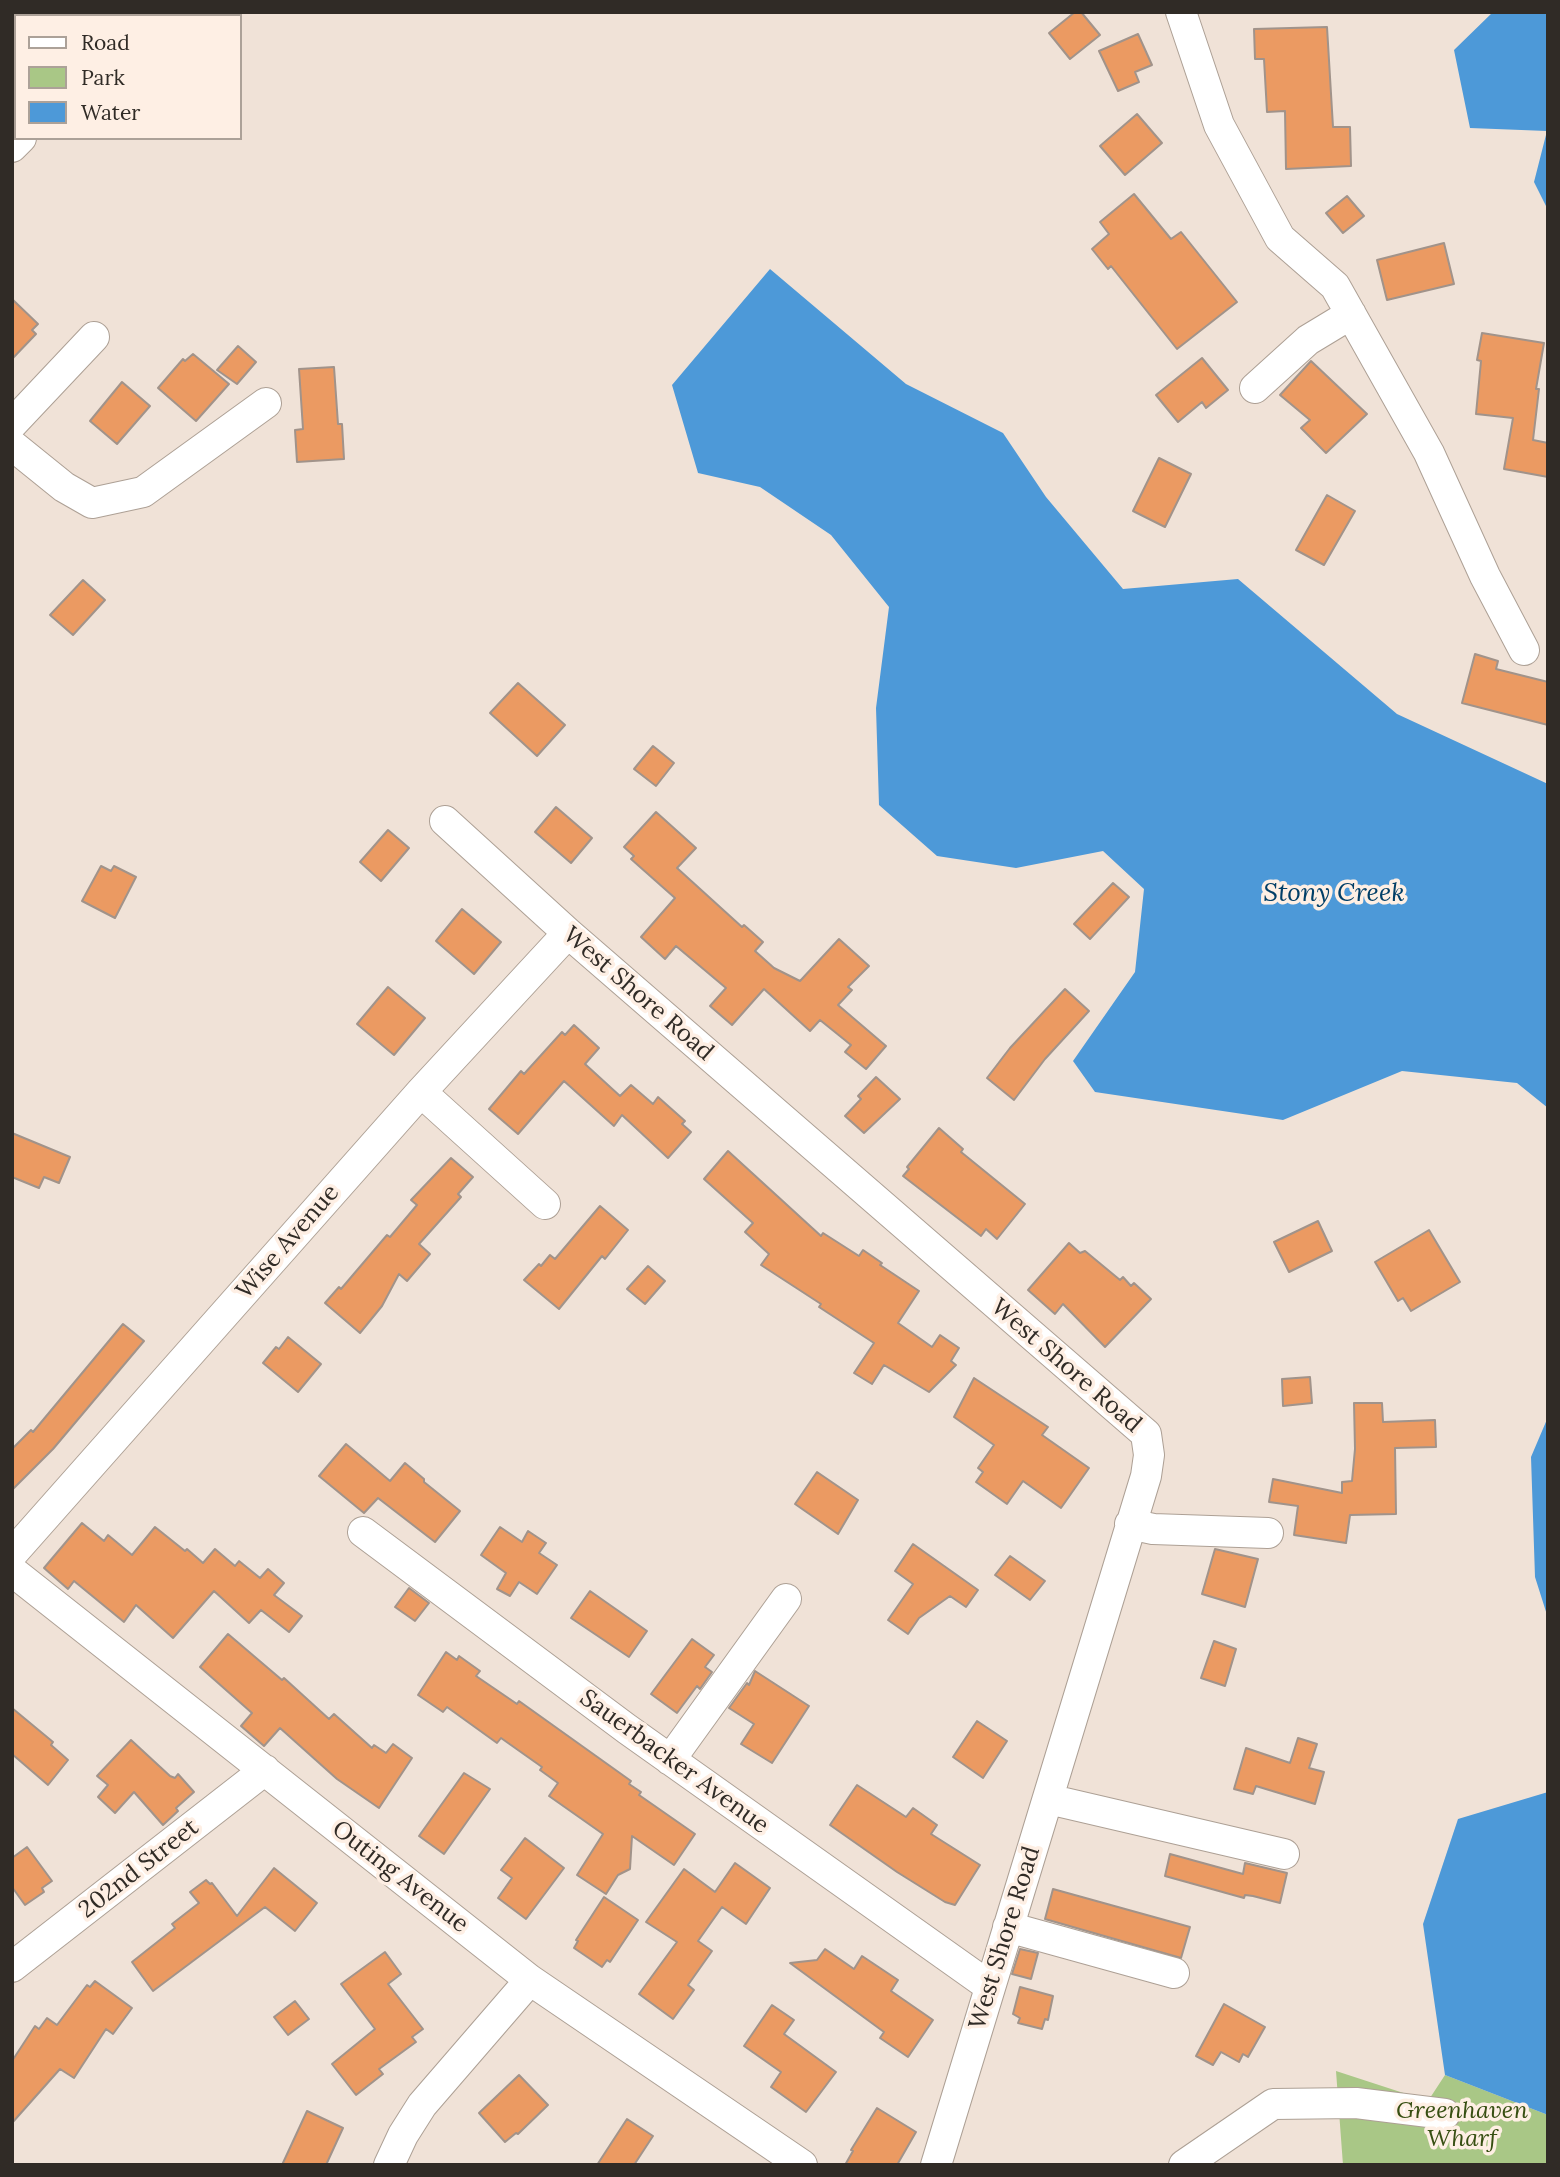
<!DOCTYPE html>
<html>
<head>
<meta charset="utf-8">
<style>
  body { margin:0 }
  #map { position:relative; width:1560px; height:2177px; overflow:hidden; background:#f0e2d7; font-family:Lora,serif }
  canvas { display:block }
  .frame { position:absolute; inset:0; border:14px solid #302b26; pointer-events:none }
  .legend { position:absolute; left:14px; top:14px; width:228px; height:126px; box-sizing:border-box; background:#feefe4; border:2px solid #aca198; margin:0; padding:9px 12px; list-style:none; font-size:21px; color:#302b26 }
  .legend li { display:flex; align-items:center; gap:14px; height:35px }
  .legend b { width:35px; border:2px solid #aca198 }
</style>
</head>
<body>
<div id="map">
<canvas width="1560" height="2177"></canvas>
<div class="frame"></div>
<ul class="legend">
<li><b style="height:9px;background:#fff"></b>Road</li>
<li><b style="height:19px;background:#a9c786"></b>Park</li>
<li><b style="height:19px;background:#4d99d8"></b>Water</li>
</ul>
</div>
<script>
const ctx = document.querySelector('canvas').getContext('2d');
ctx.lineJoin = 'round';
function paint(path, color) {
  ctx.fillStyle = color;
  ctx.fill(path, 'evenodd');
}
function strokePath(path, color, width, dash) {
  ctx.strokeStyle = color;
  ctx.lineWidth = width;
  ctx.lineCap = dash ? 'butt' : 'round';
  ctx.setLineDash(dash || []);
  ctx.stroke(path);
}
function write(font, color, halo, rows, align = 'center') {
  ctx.font = font + ' Lora,serif';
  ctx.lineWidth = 7;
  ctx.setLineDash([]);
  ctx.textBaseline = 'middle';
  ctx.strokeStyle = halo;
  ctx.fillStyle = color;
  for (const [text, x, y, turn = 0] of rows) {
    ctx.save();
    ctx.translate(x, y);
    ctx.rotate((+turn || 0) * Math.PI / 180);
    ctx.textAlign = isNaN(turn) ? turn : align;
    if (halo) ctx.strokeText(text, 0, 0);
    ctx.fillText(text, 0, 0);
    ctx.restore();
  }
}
paint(new Path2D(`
  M1336 2071 1428 2101 1445 2075 1548 2115V2165H1343Z`), '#a9c786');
paint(new Path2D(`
  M1493 12H1548V210L1534 182 1547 131 1470 128 1454 50Z
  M770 269 906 384 1003 433 1046 497 1123 589 1238 579 1397 714 1548 784V1108L1517 1083 1402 1071 1283 1120 1095 1092 1073 1061 1135 972 1144 889 1103 851 1016 868 937 856 879 805 876 708 889 607 831 535 760 487 698 473 672 385Z
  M1548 1417V1618L1535 1577 1531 1457Z
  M1548 1792V2115L1445 2075 1423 1924 1458 1819Z`), '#4d99d8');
const building = new Path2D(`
  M1075 12H1081L1100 35 1070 59 1049 33Z
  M1327 27 1333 127H1350L1351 166 1286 169 1285 111 1267 112 1264 59H1255L1254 29Z
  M1138 34 1152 65 1135 72 1139 82 1118 91 1099 51Z
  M1137 114 1162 143 1125 175 1100 146Z
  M1134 194 1171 239 1181 232 1237 302 1177 349 1111 266 1108 269 1092 249 1109 234 1100 222Z
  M1347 196 1364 216 1343 233 1326 213Z
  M1444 243 1454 284 1387 300 1377 260Z
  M12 299 38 324 32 330 36 334 12 359Z
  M1482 333 1544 343 1536 389H1539L1533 440 1548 443V477L1504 469 1513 418 1476 414 1481 361 1477 360Z
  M238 346 256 362 237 384 217 370Z
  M193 354 229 384 196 421 158 388 183 359 185 361Z
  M1202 358 1228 390 1206 408 1202 402 1178 422 1156 395Z
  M1311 361 1367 414 1326 453 1301 428 1310 420 1280 395Z
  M334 367 338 424H342L344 459 297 462 295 430 303 429 299 369Z
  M122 382 150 406 117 444 90 421Z
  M1159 458 1191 474 1165 527 1133 511Z
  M1327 495 1355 511 1324 565 1296 550Z
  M83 580 105 600 73 635 50 615Z
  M1475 654 1498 661 1496 669 1548 682V725L1462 703Z
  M518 683 565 725 537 756 490 713Z
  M653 746 674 763 656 786 634 769Z
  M556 807 592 838 571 863 535 832Z
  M656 812 696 848 677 868 742 927 744 925 763 942 755 951 774 968 800 981 839 939 869 966 848 987 852 990 838 1005 886 1046 866 1069 845 1052 851 1045 820 1020 810 1031 764 989 732 1025 710 1006 726 988 676 946 665 959 641 937 675 898 631 859 634 856 624 847Z
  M388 830 409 848 381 881 360 862Z
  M101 866 111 871 114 866 136 877 115 918 82 901Z
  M1113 883 1129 897 1090 939 1074 924Z
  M462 909 501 942 474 974 436 941Z
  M388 987 425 1018 394 1055 357 1024Z
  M1065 989 1089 1011 1045 1059 1014 1100 987 1078 1010 1048Z
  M574 1025 599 1048 585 1064 620 1096 631 1085 653 1104 658 1097 685 1121 682 1124 691 1132 668 1158 622 1115 614 1126 564 1081 518 1134 489 1109 521 1071 524 1074 562 1032 565 1035Z
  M876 1077 900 1099 864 1133 845 1116 861 1099 858 1096Z
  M939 1128 963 1149 961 1152 1025 1204 997 1239 986 1229 981 1236 903 1176 909 1169 907 1167Z
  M12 1133 70 1157 59 1183 44 1177 39 1188 12 1177Z
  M728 1151 821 1236 823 1233 859 1256 863 1250 882 1263 880 1265 919 1291 898 1323 932 1347 940 1335 959 1348 951 1361 956 1365 929 1392 884 1365 872 1384 854 1373 874 1343 819 1307 821 1304 761 1265 769 1254 745 1232 753 1223 704 1179Z
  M451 1158 473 1177 458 1194 461 1197 419 1244 430 1254 407 1281 399 1274 382 1306 360 1333 325 1303 339 1287 341 1289 387 1235 390 1237 417 1205 411 1200Z
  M600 1206 628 1230 605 1259 602 1256 559 1309 524 1280 539 1264 541 1266 550 1255 555 1259Z
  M1318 1221 1332 1251 1289 1272 1274 1242Z
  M1429 1230 1460 1282 1411 1311 1403 1298 1398 1301 1375 1262Z
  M1069 1243 1080 1253 1085 1251 1120 1280 1123 1277 1131 1286 1134 1283 1151 1299 1105 1347 1063 1304 1055 1314 1028 1290Z
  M648 1266 665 1281 645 1304 627 1289Z
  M123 1324 144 1341 53 1449 12 1490V1449L31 1430 33 1432Z
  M288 1337 321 1364 298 1392 263 1363 276 1347 279 1349Z
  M1310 1377 1312 1403 1283 1406 1282 1379Z
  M974 1378 1048 1427 1042 1435 1089 1468 1061 1508 1023 1481 1007 1504 976 1482 983 1472 978 1468 994 1445 954 1417Z
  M1354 1403H1382L1383 1422 1435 1420 1436 1447 1395 1448 1396 1514 1350 1515 1346 1543 1294 1535 1298 1506 1269 1502 1273 1479 1342 1493V1482L1352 1481 1355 1449Z
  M346 1444 390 1481 405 1463 424 1479V1482L460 1511 435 1542 378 1498 364 1513 319 1476Z
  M817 1472 858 1500 838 1534 795 1504Z
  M82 1523 104 1541 108 1535 132 1555 155 1527 185 1551 187 1549 203 1563 215 1549 235 1566 239 1561 260 1578 268 1569 284 1583 274 1595 302 1616 289 1632 261 1610 249 1623 214 1591 173 1638 136 1605 124 1622 74 1581 68 1589 44 1568Z
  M500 1527 522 1542 528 1531 546 1543 539 1553 557 1565 537 1594 519 1582 510 1596 497 1589 506 1573 481 1555Z
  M913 1544 978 1590 966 1607 950 1596 919 1618 908 1634 888 1620 913 1584 895 1571Z
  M1215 1549 1258 1559 1245 1607 1202 1594Z
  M1010 1556 1045 1581 1030 1600 995 1575Z
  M409 1588 429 1603 415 1621 395 1607Z
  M590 1591 647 1631 629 1657 571 1618Z
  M228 1634 282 1680 284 1678 329 1719 334 1714 372 1748 374 1745 386 1753 393 1744 412 1758 379 1808 337 1779 280 1728 264 1746 241 1726 252 1713 200 1667Z
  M692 1639 714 1655 705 1667 712 1672 700 1689 697 1686 677 1713 651 1694Z
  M1214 1641 1236 1649 1225 1686 1201 1678Z
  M446 1652 457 1660 459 1656 480 1671 476 1676 517 1704 519 1701 631 1781 629 1784 641 1792 639 1795 695 1834 674 1865 632 1836 630 1869 618 1875 606 1894 577 1875 603 1834 549 1796 558 1783 540 1770 542 1767 501 1738 497 1743 447 1707 443 1712 418 1695Z
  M755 1671 809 1706 772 1763 741 1744 754 1724 729 1708 747 1683 749 1685Z
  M12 1708 53 1742 51 1745 68 1760 48 1785 12 1754Z
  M977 1721 1007 1741 983 1778 953 1757Z
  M1298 1738 1317 1744 1309 1768 1324 1772 1315 1804 1256 1786 1253 1794 1234 1789 1246 1748 1290 1763Z
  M131 1740 170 1776 175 1778 178 1774 194 1792 176 1808 178 1811 163 1825 134 1792 115 1813 98 1797 108 1785 97 1776Z
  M464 1773 490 1789 444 1854 419 1836Z
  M857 1785 906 1817 913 1808 937 1825 931 1834 980 1865 955 1905 945 1902 897 1872 830 1825Z
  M525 1838 564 1868 526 1919 498 1898 512 1878 501 1870Z
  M27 1847 52 1881 42 1888 44 1892 25 1905 12 1887V1858Z
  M1170 1854 1243 1874 1245 1863 1287 1873 1280 1903 1253 1896 1245 1895 1244 1898 1165 1876Z
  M735 1863 770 1888 746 1924 722 1907 698 1941 712 1951 688 1985 694 1990 673 2019 639 1994 677 1942 646 1922 684 1869 715 1892Z
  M274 1868 317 1903 295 1931 265 1907 153 1991 132 1962 175 1928 172 1924 199 1903 190 1892 206 1880 210 1884 212 1883 237 1916Z
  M1053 1889 1190 1927 1181 1958 1045 1919Z
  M604 1897 638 1920 610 1962 607 1960 602 1967 574 1948 578 1941 576 1940Z
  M825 1949 854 1969 862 1956 898 1980 891 1991 933 2020 908 2057 880 2038 884 2032 790 1963 817 1960Z
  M1020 1949 1038 1953 1031 1979 1012 1974Z
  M385 1952 401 1974 388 1984 423 2029 412 2037 416 2042 379 2069 383 2074 356 2095 332 2064 375 2029 341 1984Z
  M95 1981 132 2008 113 2034 106 2029 74 2078 60 2069 12 2123V2061L35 2026 39 2029 47 2018 57 2025 87 1985 90 1987Z
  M1020 1987 1053 1996 1048 2020 1045 2019 1042 2029 1018 2023 1020 2018 1013 2014Z
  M295 2001 309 2019 288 2035 274 2017Z
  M1224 2004 1265 2027 1248 2057 1243 2054 1239 2062 1221 2052 1213 2065 1196 2056Z
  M772 2005 794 2020 784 2034 836 2072 806 2112 771 2087 781 2072 744 2046Z
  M519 2075 548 2105 518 2134 516 2133 505 2142 479 2113Z
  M877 2108 916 2132 897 2165H845L853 2151 851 2150Z
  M307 2111 343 2128 326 2165H282Z
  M627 2119 653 2136 634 2165H597Z`);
paint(building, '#eb9a62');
strokePath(building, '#a1938a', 2);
const minor = new Path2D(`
  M1181 12 1219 125 1280 238 1335 286 1429 453 1485 576 1524 650
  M12 147 21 138
  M1255 388 1308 340 1351 314
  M12 424 94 337
  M12 445 64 487 92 503 143 492 266 403
  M445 821 568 933 1146 1434 1149 1455 1146 1476 936 2165
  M421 1092 545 1204
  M1130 1524 1153 1529 1268 1533
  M363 1532 627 1729 989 1986
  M12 1554 421 1092 568 933
  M12 1571 530 1980 802 2165
  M670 1760 786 1599
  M1048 1799 1284 1854
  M1008 1927 1174 1973
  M12 1967 265 1770
  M389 2165 403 2135 422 2105 530 1980
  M1184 2165 1273 2104 1356 2103 1445 2114`);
strokePath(minor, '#ada095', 32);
strokePath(minor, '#fff', 30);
write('24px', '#302b26', '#feefe4', [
  ["West Shore Road",638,994,41],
  ["Wise Avenue",288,1242,-49],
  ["West Shore Road",1066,1366,41],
  ["Sauerbacker Avenue",674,1762,36],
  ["202nd Street",139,1869,-38],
  ["Outing Avenue",400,1877,38],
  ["West Shore Road",1005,1938,-73]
]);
write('italic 24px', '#374f12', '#feefe4', [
  ["Greenhaven",1462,2111],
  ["Wharf",1462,2139]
]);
write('italic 26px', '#013e67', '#feefe4', [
  ["Stony Creek",1334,894]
]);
</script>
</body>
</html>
